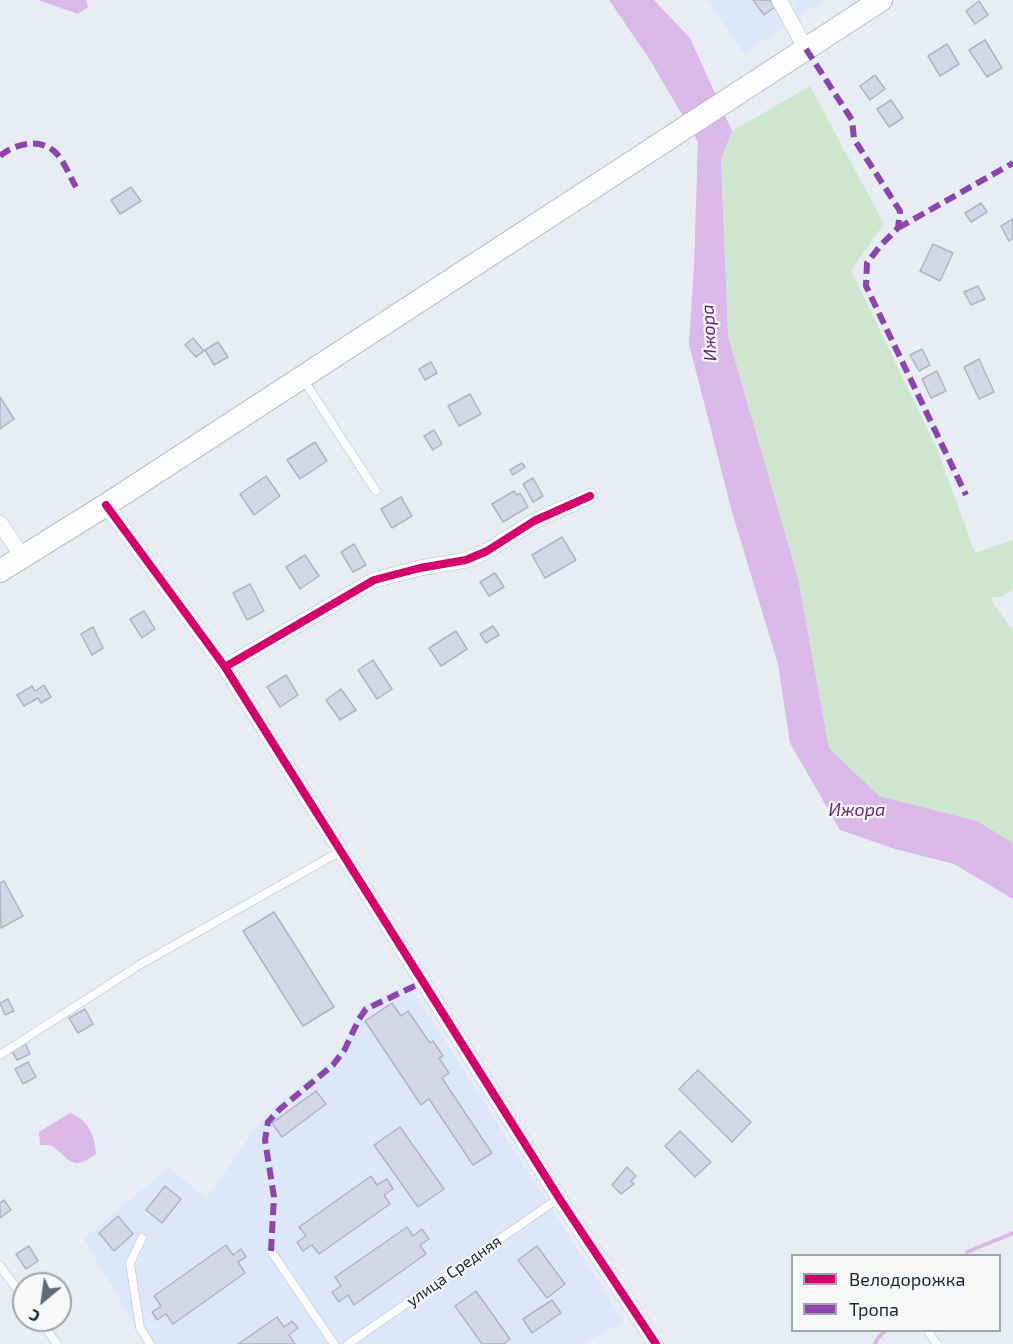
<!DOCTYPE html>
<html>
<head>
<meta charset="utf-8">
<style>
  body { margin:0 }
  #map { position:relative; width:1013px; height:1344px; overflow:hidden; background:#e8edf3; font-family:"Exo 2",sans-serif }
  canvas { display:block }
  .legend { position:absolute; left:791px; top:1254px; width:210px; height:78px; box-sizing:border-box; background:#f8f8f8; border:2px solid #9ea4ac; margin:0; padding:8px 10px; list-style:none; font-size:18px; color:#17263b }
  .legend li { display:flex; align-items:center; gap:12px; height:30px }
  .legend b { width:30px; border:2px solid #9ea4ac }
  .north { position:absolute; left:12px; top:1272px; width:60px; height:60px; box-sizing:border-box; background:#f8f8f8; border:2px solid #9ea4ac; border-radius:50%; rotate:209deg; font-size:16px; font-weight:700; line-height:24px; text-align:center; color:#17263b }
  .north::after { content:''; display:block; margin:auto; width:21px; height:27px; background:#606c7b; clip-path:polygon(50% 0,100% 100%,50% 72%,0 100%) }
</style>
</head>
<body>
<div id="map">
<canvas width="1013" height="1344"></canvas>
<ul class="legend">
<li><b style="height:8px;background:#d6006c"></b>Велодорожка</li>
<li><b style="height:8px;background:#8e44ad"></b>Тропа</li>
</ul>
<div class="north">С</div>
</div>
<script>
const ctx = document.querySelector('canvas').getContext('2d');
ctx.lineJoin = 'round';
function paint(path, color) {
  ctx.fillStyle = color;
  ctx.fill(path, 'evenodd');
}
function strokePath(path, color, width, dash) {
  ctx.strokeStyle = color;
  ctx.lineWidth = width;
  ctx.lineCap = dash ? 'butt' : 'round';
  ctx.setLineDash(dash || []);
  ctx.stroke(path);
}
function write(font, color, halo, rows, align = 'center') {
  ctx.font = font + ' "Exo 2",sans-serif';
  ctx.lineWidth = 4.5;
  ctx.setLineDash([]);
  ctx.textBaseline = 'middle';
  ctx.strokeStyle = halo;
  ctx.fillStyle = color;
  for (const [text, x, y, turn = 0] of rows) {
    ctx.save();
    ctx.translate(x, y);
    ctx.rotate((+turn || 0) * Math.PI / 180);
    ctx.textAlign = isNaN(turn) ? turn : align;
    if (halo) ctx.strokeText(text, 0, 0);
    ctx.fillText(text, 0, 0);
    ctx.restore();
  }
}
paint(new Path2D(`
  M707 0H824L744 54Z
  M408 983 624 1322 584 1344H145L84 1239 169 1167 206 1199 264 1116 336 1057 360 1007Z`), '#dce8f9');
paint(new Path2D(`
  M810 86 884 224 851 270 937 449 975 553 1013 540V589L1001 597H991L993 603 1013 631V843L977 821 879 796 829 748 798 578 728 336 721 159 732 131Z`), '#cee6cd');
paint(new Path2D(`
  M38 0H86L88 7 78 14Z
  M609 0H654L690 38 732 131 721 159 728 336 798 578 829 748 879 796 977 821 1013 843V899L954 864 895 849 840 830 790 743 778 664 732 512 689 344 694 267 698 142 650 60Z
  M70 1113C88 1119 95 1136 96 1154 70 1173 71 1158 50 1145H40L39 1132Z`), '#dab8e8');
strokePath(new Path2D(`
  M965 1256 967 1252 1013 1233
  M875 1344 878 1338 886 1330`), '#dab8e8', 4);
const building = new Path2D(`
  M753 0H770L775 7 764 15Z
  M979 1 988 15 975 24 966 11Z
  M985 40 1002 68 987 77 969 50Z
  M947 44 959 64 940 76 928 56Z
  M875 75 885 89 870 100 860 86Z
  M891 100 903 118 889 127 877 109Z
  M131 187 141 201 120 214 111 200Z
  M981 203 987 212 971 222 965 213Z
  M1013 219V238L1009 241 1001 226Z
  M933 244 953 253 940 281 920 271Z
  M978 286 985 299 971 305 964 292Z
  M193 338 204 351 196 357 185 345Z
  M218 342 228 357 214 365 205 350Z
  M922 349 930 365 919 371 910 355Z
  M979 359 994 392 979 399 964 367Z
  M431 362 437 373 425 380 419 369Z
  M937 371 946 391 931 398 922 379Z
  M470 394 481 414 459 426 448 406Z
  M0 397 14 419 0 429Z
  M434 430 442 444 433 450 424 436Z
  M315 442 327 461 300 479 287 460Z
  M522 463 525 467 513 475 510 470Z
  M266 476 280 496 254 515 240 494Z
  M533 478 543 496 533 502 523 484Z
  M514 491 517 495 520 493 528 507 503 522 492 504Z
  M401 497 412 516 392 528 381 509Z
  M562 537 576 560 545 578 532 555Z
  M354 544 366 565 353 572 341 552Z
  M305 555 319 576 300 589 286 567Z
  M495 573 504 587 489 596 480 582Z
  M250 584 264 611 247 620 233 593Z
  M144 611 155 629 142 638 130 619Z
  M493 626 499 635 486 643 480 634Z
  M93 627 103 648 92 655 81 634Z
  M456 631 467 649 441 666 429 648Z
  M373 660 392 689 377 699 358 670Z
  M286 675 298 695 280 707 267 687Z
  M44 685 51 697 41 703 38 698 24 706 17 695 32 686 35 691Z
  M341 689 356 710 340 720 326 700Z
  M4 881 23 916 1 928 0 883Z
  M274 912 334 1007 303 1026 243 931Z
  M8 999 14 1011 5 1015 0 1003Z
  M392 1003 401 1016 408 1011 430 1043 433 1041 443 1056 439 1058 449 1073 442 1078 492 1153 473 1165 429 1099 421 1105 365 1021Z
  M85 1009 93 1024 78 1033 69 1018Z
  M25 1043 30 1054 17 1060 11 1050Z
  M28 1062 36 1077 23 1084 15 1069Z
  M698 1070 751 1122 732 1142 679 1089Z
  M316 1091 326 1104 282 1137 272 1123Z
  M400 1127 444 1189 418 1207 374 1145Z
  M680 1131 711 1162 695 1177 665 1146Z
  M627 1167 636 1176 631 1181 634 1184 621 1194 612 1185Z
  M371 1176 377 1185 387 1179 393 1189 384 1195 390 1204 319 1254 312 1245 303 1251 297 1242 306 1236 299 1227Z
  M165 1186 181 1199 162 1223 146 1210Z
  M4 1200 11 1210 0 1218V1203Z
  M118 1216 133 1234 114 1251 99 1233Z
  M407 1227 413 1236 422 1229 429 1239 420 1245 426 1254 354 1305 348 1295 339 1302 332 1292 341 1286 335 1277Z
  M226 1245 233 1255 241 1249 246 1257 238 1262 245 1273 173 1324 166 1314 157 1320 152 1312 161 1306 154 1296Z
  M29 1246 38 1261 26 1269 16 1254Z
  M537 1246 565 1284 547 1298 518 1260Z
  M476 1291 510 1339 504 1344H482L455 1306Z
  M552 1300 561 1313 532 1333 523 1319Z
  M277 1317 284 1327 292 1321 298 1328 289 1335 295 1344H238Z`);
paint(building, '#d2d6e5');
strokePath(building, '#b0b3c2', 1.5);
const lane = new Path2D(`
  M303 379 376 491
  M0 1055 141 964 341 851
  M142 1238 130 1263 140 1328 150 1344
  M271 1251 334 1344
  M0 1266 24 1298
  M40 1320 57 1344
  M929 1333 937 1344
  M348 1344 559 1198`);
const street = new Path2D(`
  M779 0 806 49
  M106 505 225 667 559 1198 656 1344
  M0 523 22 556
  M225 667 374 580 420 568 466 560 487 551 534 521 590 496`);
const primary = new Path2D(`
  M0 571 106 505 881 0`);
strokePath(lane, '#b6bfcc', 9);
strokePath(street, '#b6bfcc', 16);
strokePath(primary, '#b6bfcc', 24);
strokePath(lane, '#fcfcfd', 8);
strokePath(street, '#fcfcfd', 15);
strokePath(primary, '#fcfcfd', 22);
strokePath(new Path2D(`
  M806 49 852 120 854 139 900 211 898 228 880 246 867 263 866 286 966 495
  M0 156C15 143 42 137 57 154 65 163 70 177 76 187
  M898 228 1013 163
  M271 1251 274 1197 265 1140 268 1122 280 1109 333 1065 345 1049 359 1019 366 1009 423 982`), '#8e44ad', 6, [12, 6]);
strokePath(new Path2D(`
  M106 505 225 667 559 1198 656 1344
  M225 667 374 580 420 568 466 560 487 551 534 521 590 496`), '#d6006c', 8);
write('16px', '#17263b', '#f8f8f8', [
  ["улица Средняя",454,1271,-35]
]);
write('italic 18px', '#662876', '#f8f8f8', [
  ["Ижора",709,333,-93],
  ["Ижора",857,810]
]);
</script>
</body>
</html>
